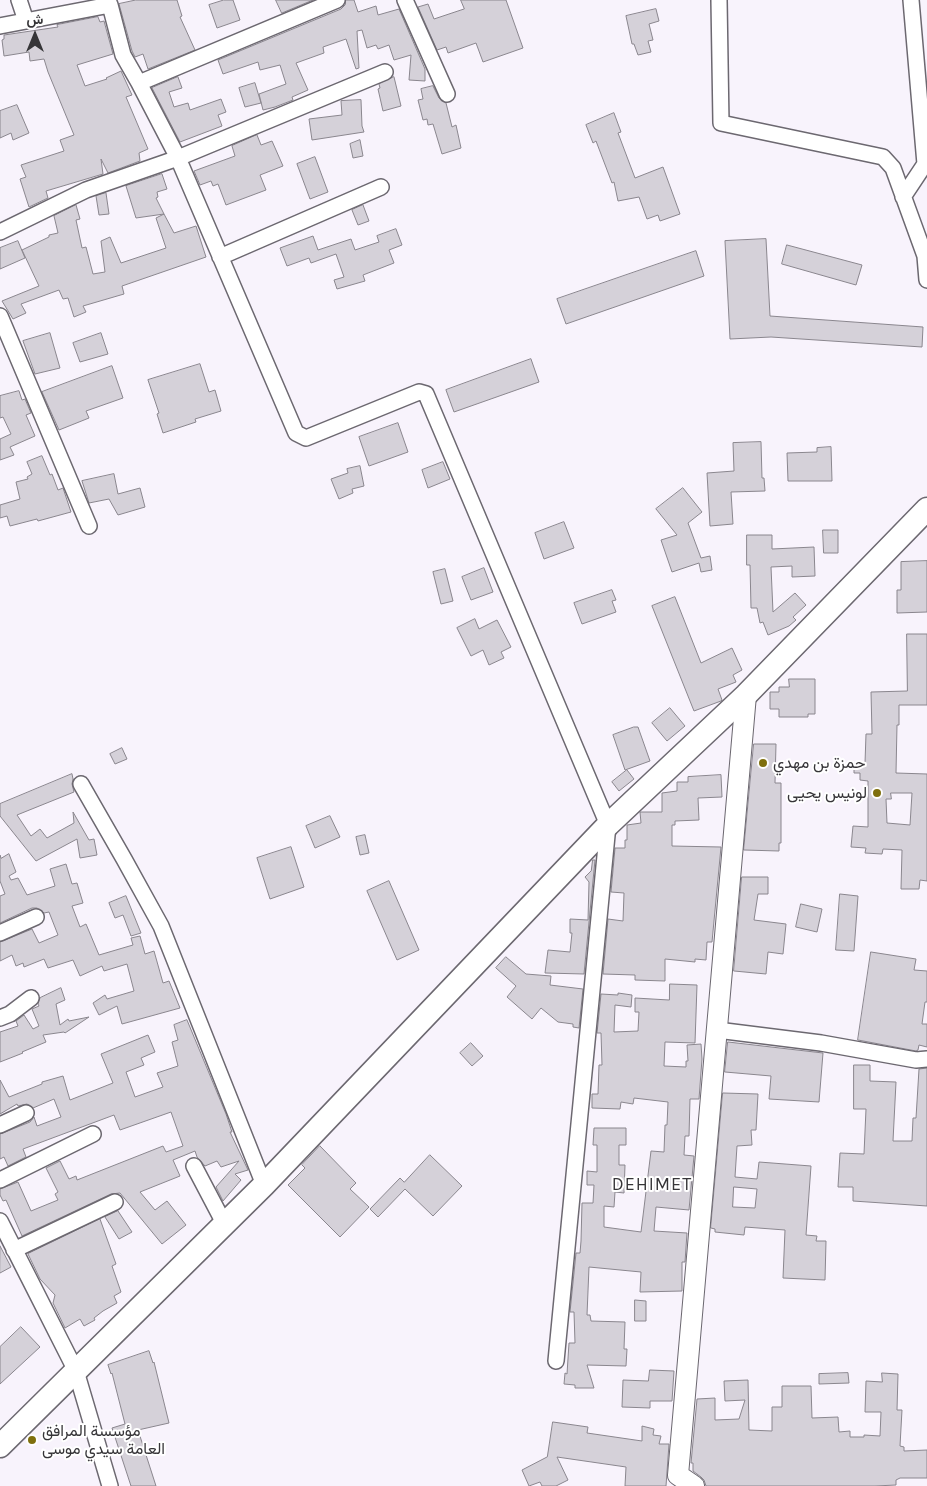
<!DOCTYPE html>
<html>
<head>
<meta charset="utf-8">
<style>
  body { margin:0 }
  #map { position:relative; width:927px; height:1486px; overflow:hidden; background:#f8f3fc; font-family:Karla,Vazirmatn,sans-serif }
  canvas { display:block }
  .north { position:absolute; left:10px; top:10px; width:50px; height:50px; -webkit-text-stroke:4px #fff; paint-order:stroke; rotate:0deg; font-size:14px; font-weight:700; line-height:20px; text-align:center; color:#363538 }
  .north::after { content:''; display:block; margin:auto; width:18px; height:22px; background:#363538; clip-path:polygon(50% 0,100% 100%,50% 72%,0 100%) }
</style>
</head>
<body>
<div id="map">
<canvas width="927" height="1486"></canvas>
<div class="north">ش</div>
</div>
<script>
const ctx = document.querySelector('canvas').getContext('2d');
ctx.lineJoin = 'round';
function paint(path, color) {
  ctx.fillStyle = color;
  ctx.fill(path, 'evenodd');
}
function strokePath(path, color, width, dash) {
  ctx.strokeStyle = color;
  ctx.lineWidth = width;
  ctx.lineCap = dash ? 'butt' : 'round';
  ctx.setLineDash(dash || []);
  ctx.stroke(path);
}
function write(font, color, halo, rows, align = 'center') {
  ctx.font = font + ' Karla,Vazirmatn,sans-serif';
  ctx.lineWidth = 4;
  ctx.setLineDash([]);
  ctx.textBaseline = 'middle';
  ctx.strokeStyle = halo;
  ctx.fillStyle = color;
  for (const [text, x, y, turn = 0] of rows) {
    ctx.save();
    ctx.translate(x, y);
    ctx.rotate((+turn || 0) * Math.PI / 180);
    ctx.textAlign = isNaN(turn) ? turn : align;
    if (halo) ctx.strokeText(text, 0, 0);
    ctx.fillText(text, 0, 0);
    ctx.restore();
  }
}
const building = new Path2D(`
  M136 0H177L182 16 180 17 195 50 148 69 143 54 135 57 132 51 119 4Z
  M224 0H233L240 20 217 28 209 5Z
  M276 0H313L282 13Z
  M346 0H354L358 12 376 6 378 15 399 9 425 69V81L409 80 411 55 394 60 389 45 378 49 376 45 367 48 362 30 357 31 359 68 356 69 346 39 323 47 324 53 296 63 308 90 292 97 293 100 275 107 263 110 259 94 286 84 280 65 260 70 258 62 223 74 218 60 341 9 345 5Z
  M461 0H506L523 48 483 62 476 43 448 53 446 47 437 50 418 7 428 4 434 19 464 9Z
  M656 9 659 21 649 24 653 40 648 41 651 52 638 55 634 44H632L626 16Z
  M98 17 100 22 104 21 113 54 77 65 85 86 107 79 106 78 121 71 132 95 126 97 148 149 139 153 140 161 108 173 101 159 103 174 46 191 48 198 29 207 20 179 26 177 21 165 64 151 60 140 74 135 48 72 44 59 30 61 29 52 4 56 2 40 4 39V35L58 27 57 25Z
  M178 77 182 88 169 92 174 107 188 103 190 110 221 99 226 112 218 115 222 126 180 142 152 88Z
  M394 77 401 106 383 111 378 89 380 88 379 84Z
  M255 83 261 103 245 107 239 88Z
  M433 86 439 98 446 103 452 127 456 125 461 148 442 154 433 124 428 125 427 119 423 120 418 100 423 99 421 89Z
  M361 100 362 126 364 132 312 140 309 119 342 115 341 101Z
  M17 105 29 133 13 140 11 133 0 138V111Z
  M614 113 621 132 618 133 635 178 663 167 680 214 660 221 658 215 647 219 639 197 618 201 614 182 612 183 596 141 593 143 586 125Z
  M257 135 261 145 272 141 283 166 260 175 266 190 226 205 218 184 213 186 211 181 200 185 194 171 235 156 232 146Z
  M360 140 363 156 353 158 350 144Z
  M315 157 328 192 310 199 297 164Z
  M162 174 167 189 157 192 158 197 156 198 164 214 136 218 126 186Z
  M106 193 109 214 99 215 96 196Z
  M76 205 80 219 76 220 82 248 86 247 93 274 105 272 101 241 110 237 121 263 166 248 156 218 164 214 174 233 196 226 206 257 122 286 124 294 83 306 86 312 74 317 68 298 63 299 59 290 21 304 26 313 13 319 2 301 39 286 22 250 49 237V235L58 233 54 216Z
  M363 205 369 221 358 225 352 210Z
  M396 229 402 245 389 250 394 263 363 275 365 281 337 289 334 280 344 277 336 254 311 263 309 258 287 266 280 248 313 236 318 250 351 239 355 250 379 242 377 236Z
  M766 239 770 316 923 327 922 347 771 337 730 339 725 241Z
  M18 241 25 258 0 269V248Z
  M787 245 862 265 856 285 782 264Z
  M696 251 704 276 566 324 557 299Z
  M50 333 60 368 35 374 23 341Z
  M101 333 108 354 80 362 73 343Z
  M531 359 539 382 454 412 446 390Z
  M200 364 209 392 215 390 221 411 195 419 196 422 163 433 157 414 159 413 148 380Z
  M112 366 123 398 86 411 89 418 59 430 42 392Z
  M19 391 22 400 25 399 31 413 26 415 35 436 10 447 14 455 0 460V439L11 434 3 417 0 418V396Z
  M398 423 408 452 369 466 359 437Z
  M761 442 762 478H764L765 491 731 492 733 524 710 526 707 473 734 471 733 443Z
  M831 447 832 481H788L787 453 817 452V448Z
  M42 456 50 475 52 474 58 490 63 488 71 512 38 521 37 519 10 526 7 516 0 518V505L20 499 16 482 28 479 27 477 32 474 27 462Z
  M443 462 450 479 428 488 422 470Z
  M360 466 364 486 352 489 353 493 339 499 331 479 348 473 347 469Z
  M114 474 118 494 140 488 145 507 118 515 109 499 89 503 82 481Z
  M683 488 702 512 688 523 701 558 710 556 712 570 701 572 699 563 672 572 661 540 677 535 656 509Z
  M564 522 574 548 544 559 535 533Z
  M823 530H838V553H824Z
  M747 535H772V549L814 547 815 576 792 577V566L771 567 773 612 795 593 806 605 793 617 796 620 789 626 768 635 763 622 760 623 757 608H751L750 565H747Z
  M927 561V612L897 613V590H901V562Z
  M484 568 493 592 471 600 462 577Z
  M445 569 453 601 441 604 433 572Z
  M612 590 616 600 612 601 616 612 582 624 574 603Z
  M675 597 701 663 732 648 742 670 733 675 736 682 718 689 722 700 721 701 694 711 652 606Z
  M475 619 479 629 497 620 511 647 501 652 504 658 489 665 483 650 471 656 457 628Z
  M907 634H927V705H899V725H897L896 773 927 774V881L920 880 919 889H901L902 850 883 849 882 854 865 853 866 848 851 847 853 826 868 827V781L860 780V773H854V763H865L866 734H872L871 692 907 691ZM891 793H912L910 825 887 823 886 799H891Z
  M789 679H815V714H808V717H779V709H770V692H779V687H789Z
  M670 708 685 726 667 741 652 723Z
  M634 727H638L650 761 625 770 613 735Z
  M754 744H776L775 783H781V843H779V851L744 850Z
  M122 748 127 759 115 764 110 754Z
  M627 770 634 779 619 791 612 782Z
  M72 774 73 779 72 784 74 792 17 815 31 836 40 829 47 838 74 823 73 812 89 840 94 839 97 855 80 858 77 839 36 861 0 816V804Z
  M721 775 722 797 698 798 699 820 675 821V825H672V846L721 847 712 942H707L706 960 695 959V962L665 959V981L635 980V975L603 974 608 919 623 921 624 893 611 892 615 848H625V840H627V825L641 823 640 812H662V793L677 791V782H688V777Z
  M330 816 340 837 315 848 306 826Z
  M365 835 369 853 360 855 356 837Z
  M291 847 304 887 270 899 257 858Z
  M9 854 16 872 9 876 11 880 18 878 27 895 55 886 50 869 66 864 72 884 77 883 83 903 72 906 80 927 86 924 99 955 133 945 131 938 140 936 145 954 154 951 163 983 169 981 180 1008 122 1024 117 1006 99 1015 93 1003 105 995 107 999 134 991 127 964 104 971 102 966 80 976 73 960 48 968 44 959 24 967 23 963 16 966 12 955 0 961V942L32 929 39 943 58 935 49 912 44 913 37 908H32L0 923V896L5 894 0 881V855L1 858Z
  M593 860H595L584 974 545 973 548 950 570 952 572 933H570V919L588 920 589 882 585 877 591 871Z
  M742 877H768V894H758L754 920 786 924 783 954 768 952 766 974 734 971Z
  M389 881 419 950 397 960 367 891Z
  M840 894 858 896 854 951 836 950Z
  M126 896 141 933 131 936 123 915 115 918 109 903Z
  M801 904 822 909 817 932 796 927Z
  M871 952 916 959 914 970 927 971V1002H925L922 1024H927V1047L919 1045 918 1050 916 1051 858 1040Z
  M506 957 526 974 551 976 550 985 583 989 579 1028 573 1027V1024L558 1022 541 1008 532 1019 507 997 516 986 496 968Z
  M670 984 697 985 695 1043 665 1042 664 1066 686 1067V1061H688L687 1045 701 1044 702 1059 699 1099H690L689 1136H685L684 1155 694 1156 689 1210 656 1207 654 1231 687 1233 685 1262H682V1291L640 1292 641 1272 589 1267 587 1315H590L591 1321 625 1322 624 1349H627L626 1366 587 1365 594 1388H575V1385L564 1384 565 1373 567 1374 569 1343H575L574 1312H570L576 1253H580L581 1241 582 1203H593L594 1185H587V1171L597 1172V1145H593L594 1128H626V1145H619V1165H625L624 1193 615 1192 614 1207 604 1206V1227L641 1232 651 1151 664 1152 665 1125H667L668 1102 634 1098 633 1104 621 1102 620 1109 592 1108V1094H598L599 1065H602L601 1033H597L601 994 618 995V993L632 995 631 1007 615 1005 614 1032 638 1031 639 1012H635V998L669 1000Z
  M61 988 65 1000 56 1004 60 1025 68 1019 69 1021 89 1017 65 1033 64 1032 43 1035 46 1042 22 1052 23 1053 0 1062V1032L18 1026 16 1021 24 1015 33 1029 39 1026 32 1009 39 1006 38 1004 40 998Z
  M187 1020 226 1114 232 1132H230L248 1170 235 1174 241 1180 223 1201 216 1187 239 1161 221 1167 217 1161 205 1166 197 1157 195 1151 173 1160 180 1176 140 1192 155 1210 167 1201 186 1225 162 1244 120 1193 111 1194 22 1236 6 1200 3 1201 0 1195V1189L18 1182 31 1211 58 1200 55 1194 58 1192 46 1168 60 1161 69 1179 76 1176 77 1180 163 1146 166 1152 183 1146 171 1112 120 1130 114 1115 23 1149 26 1157 8 1166 4 1157 0 1159V1134L30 1122 34 1117 37 1126 61 1117 54 1099 33 1108 27 1104 18 1106 17 1104 0 1114V1080L9 1097 42 1084V1082L63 1076 70 1100 113 1083 101 1054 148 1035 155 1052 141 1058 144 1065 126 1072 135 1097 163 1087 157 1073 178 1066 172 1042 178 1040 174 1025Z
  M728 1042 823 1053 819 1102 769 1099 771 1076 725 1072Z
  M471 1043 483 1056 472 1066 460 1053Z
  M854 1065H870V1081L896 1082 893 1141H912L913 1118H916L919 1069 927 1068V1206L853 1201V1187H838L840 1153 864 1154 866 1109H854Z
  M723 1093 758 1094 756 1130H751L752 1145 737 1146 735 1177 757 1179 759 1162 811 1166 806 1235 817 1236 816 1241H826L825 1280 783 1278 785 1230 745 1227 744 1235 715 1232V1229L711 1228ZM734 1187 757 1189 755 1208 733 1207Z
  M320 1146 356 1183 350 1189 369 1207 340 1237 288 1185 305 1168 302 1165Z
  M430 1155 462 1186 433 1216 405 1189 378 1217 370 1209 400 1178 404 1182Z
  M118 1211 132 1232 119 1239 105 1217Z
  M100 1219 116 1264 112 1266 121 1292 114 1296 117 1303 103 1311 94 1318 95 1320 84 1326 80 1319 65 1328 53 1303 55 1295 40 1279 28 1254Z
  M0 1246 11 1267 0 1273Z
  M635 1300 646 1301V1321H635Z
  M21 1327 40 1347 0 1384V1347Z
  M149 1351 153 1363 154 1362 169 1423 138 1430 156 1486H131L112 1428 125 1424 112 1373 111 1374 108 1365Z
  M650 1370 674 1371 672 1401H650V1408L622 1407 623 1380 648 1381Z
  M848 1373 849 1383 819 1384V1374Z
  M882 1373 898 1374 897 1410H902L900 1446 904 1447V1451L927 1450V1478H900L896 1480V1485L875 1486H706L704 1480 701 1477 693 1471V1463H691L697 1399 715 1398V1420L739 1419 745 1400 725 1401 724 1381 748 1380 749 1430 772 1431V1407H782V1386H811L812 1418 838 1417 839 1432 850 1431V1437H864V1435L880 1436 881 1412H865L866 1381 882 1382Z
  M553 1422 588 1427 587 1433 642 1441V1426L654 1429 653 1435 661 1436 659 1444H669L666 1486H625L626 1467 557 1457 568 1480 556 1486H542L540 1482 529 1486 522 1470 547 1457Z`);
paint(building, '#d5d1d9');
strokePath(building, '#8a868e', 1);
const street = new Path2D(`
  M19 0 26 21
  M337 0 139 83 178 158 296 433 306 438 419 392 426 394 608 825 556 1361
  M405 0 447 94
  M719 0 721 123 883 157 893 168 925 256 927 280
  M110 5 123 55 139 83
  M0 26 110 5 108 0
  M903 197 925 164 911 0
  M0 232 86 190 178 158 385 72
  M220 257 381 187
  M0 316 89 526
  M81 784 124 859 161 926 264 1185
  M0 933 36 917
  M0 1018 10 1014 31 998
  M717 1030 821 1043 916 1060 927 1059
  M0 1125 26 1113
  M194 1166 225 1225
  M0 1180 93 1134
  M0 1221 76 1371 110 1486
  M14 1250 115 1202`);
const secondary = new Path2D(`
  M694 1486 678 1475 746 695`);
const primary = new Path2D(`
  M0 1446 264 1185 608 825 746 695 927 509`);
strokePath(street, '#6c6870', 18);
strokePath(secondary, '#6c6870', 22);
strokePath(primary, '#6c6870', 25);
strokePath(street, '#fff', 15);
strokePath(secondary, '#fff', 20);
strokePath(primary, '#fff', 22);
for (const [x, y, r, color] of [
  [763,763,5,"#7f6f0d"],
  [877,793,5,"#7f6f0d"],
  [32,1440,5,"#7f6f0d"]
]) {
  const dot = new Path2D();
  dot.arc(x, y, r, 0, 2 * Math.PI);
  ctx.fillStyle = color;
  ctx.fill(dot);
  strokePath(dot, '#fff', 2);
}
write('16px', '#363538', '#fff', [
  ["حمزة بن مهدي",773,763],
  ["لونيس يحيى",867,793,"right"],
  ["مؤسسة المرافق",42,1431],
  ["العامة سيدي موسى",42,1449]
], 'left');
ctx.letterSpacing = '1px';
write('18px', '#363538', '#fff', [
  ["DEHIMET",652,1185]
]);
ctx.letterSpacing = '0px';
</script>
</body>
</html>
